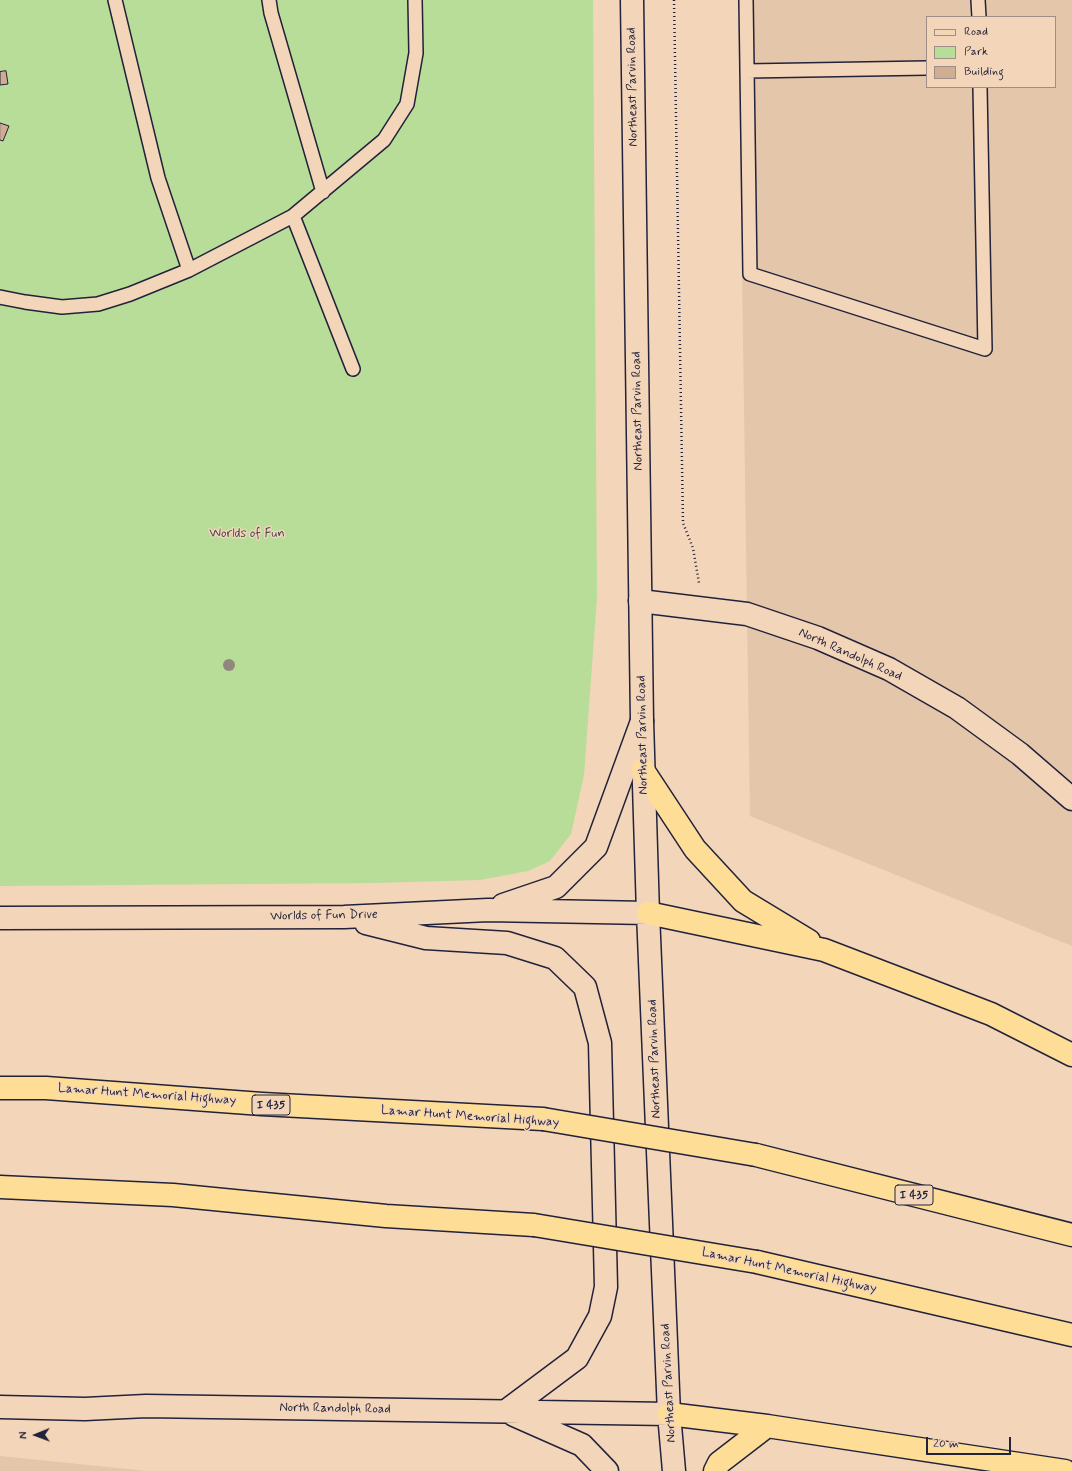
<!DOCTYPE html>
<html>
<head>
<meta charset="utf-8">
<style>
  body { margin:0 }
  #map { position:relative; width:1072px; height:1471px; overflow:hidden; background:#f3d5b9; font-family:Mynerve,sans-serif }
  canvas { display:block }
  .legend { position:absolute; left:926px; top:16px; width:130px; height:72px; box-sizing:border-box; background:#f3d5b9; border:1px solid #9f8d87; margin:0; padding:5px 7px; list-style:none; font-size:12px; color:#22223b }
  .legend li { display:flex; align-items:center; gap:8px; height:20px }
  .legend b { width:20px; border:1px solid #9f8d87 }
  .north { position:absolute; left:16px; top:1415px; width:40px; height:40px; -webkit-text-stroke:3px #f3d5b9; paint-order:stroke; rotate:269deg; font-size:11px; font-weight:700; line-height:16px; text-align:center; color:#22223b }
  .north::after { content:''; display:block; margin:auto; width:14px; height:18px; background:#22223b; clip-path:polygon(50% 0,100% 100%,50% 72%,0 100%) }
  .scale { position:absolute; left:926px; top:1437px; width:85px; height:18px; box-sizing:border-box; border:2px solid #22223b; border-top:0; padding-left:5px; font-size:12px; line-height:14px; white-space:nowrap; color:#22223b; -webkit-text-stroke:3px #f3d5b9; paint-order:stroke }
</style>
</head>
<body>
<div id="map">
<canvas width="1072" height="1471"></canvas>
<ul class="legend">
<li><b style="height:5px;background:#f3d5b9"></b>Road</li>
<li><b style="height:11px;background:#b7dd98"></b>Park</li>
<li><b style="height:11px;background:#cfad92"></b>Building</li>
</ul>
<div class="north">N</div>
<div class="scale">20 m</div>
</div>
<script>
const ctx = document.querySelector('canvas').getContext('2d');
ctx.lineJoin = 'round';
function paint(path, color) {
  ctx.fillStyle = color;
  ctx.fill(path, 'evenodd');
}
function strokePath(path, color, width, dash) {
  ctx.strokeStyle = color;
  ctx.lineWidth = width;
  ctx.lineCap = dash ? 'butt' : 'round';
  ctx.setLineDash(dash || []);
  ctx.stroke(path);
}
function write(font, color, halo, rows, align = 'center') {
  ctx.font = font + ' Mynerve,sans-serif';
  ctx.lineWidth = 3;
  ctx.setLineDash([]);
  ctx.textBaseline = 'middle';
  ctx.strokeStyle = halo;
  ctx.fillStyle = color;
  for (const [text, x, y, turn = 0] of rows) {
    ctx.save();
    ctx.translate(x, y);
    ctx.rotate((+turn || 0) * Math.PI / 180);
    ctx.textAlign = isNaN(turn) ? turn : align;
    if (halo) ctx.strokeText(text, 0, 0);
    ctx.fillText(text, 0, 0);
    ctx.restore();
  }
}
paint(new Path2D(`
  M738 0H1072V946L750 816ZM927 17H1055V87H927Z
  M0 1456 147 1471H0Z`), '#e4c6ab');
paint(new Path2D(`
  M0 0H593L597 597 584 775 571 834 550 861 528 871 480 880 374 883 0 886Z`), '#b7dd98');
const building = new Path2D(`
  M6 71 8 84 0 85V72Z
  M0 123 9 126 3 141 0 140Z`);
paint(building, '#cfad92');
strokePath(building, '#22223b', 1);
const service = new Path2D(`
  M115 0 158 178 189 270
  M269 0 271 13 323 192
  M746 0 750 274 985 349 980 87
  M978 0 979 17
  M747 71 927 68
  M293 216 353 369
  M0 297 25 302 62 307 98 304 130 294 189 270 293 216 384 140 407 104 416 53 415 0`);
const minor = new Path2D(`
  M640 601 747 614 818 638 889 669 957 708 1020 754 1072 799`);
const tertiary = new Path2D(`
  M632 0 642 721 648 913`);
const secondary = new Path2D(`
  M503 905 556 887 596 847 642 721
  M0 918 344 917 488 910 648 913 669 1414 674 1471
  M366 923 426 938 507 943 555 958 585 987 600 1043 606 1287 600 1316 577 1358 506 1411
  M0 1407 85 1409 146 1406 669 1414
  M514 1415 582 1445 607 1471`);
const motorway = new Path2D(`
  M643 770 695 849 743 901 809 941
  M648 913 824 950 991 1014 1072 1055
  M0 1088H46L262 1104 543 1119
  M756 1155 1072 1235
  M0 1187 173 1195 386 1216 534 1225
  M757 1262 1072 1335
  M669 1414 767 1426 1065 1471
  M715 1471 719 1463 767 1426`);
strokePath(service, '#22223b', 16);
strokePath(minor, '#22223b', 25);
strokePath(tertiary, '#22223b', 25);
strokePath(secondary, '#22223b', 25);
strokePath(motorway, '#22223b', 25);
strokePath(new Path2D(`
  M674 0 683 523 693 548 699 583`), '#22223b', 2.5, [1, 3]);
strokePath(service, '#f3d5b9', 13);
strokePath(minor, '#f3d5b9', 22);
strokePath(tertiary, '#f3d5b9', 22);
strokePath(secondary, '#f3d5b9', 22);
strokePath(motorway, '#fedd96', 22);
const motorwayBridge = new Path2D(`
  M543 1119 756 1155
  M534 1225 757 1262`);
strokePath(motorwayBridge, '#22223b', 25, []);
strokePath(motorwayBridge, '#fedd96', 22);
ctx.fillStyle = '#91877e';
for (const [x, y] of [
  [229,665]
]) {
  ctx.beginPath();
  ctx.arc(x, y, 6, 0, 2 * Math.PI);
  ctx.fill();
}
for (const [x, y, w] of [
  [271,1105,38],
  [914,1195,38]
]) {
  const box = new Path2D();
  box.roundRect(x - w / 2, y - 10, w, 20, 3);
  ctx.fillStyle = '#f3d5b9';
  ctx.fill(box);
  strokePath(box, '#22223b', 1);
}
write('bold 12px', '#22223b', null, [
  ["I 435",271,1105],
  ["I 435",914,1195]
]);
write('13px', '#22223b', '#f3d5b9', [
  ["Northeast Parvin Road",633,87,-91],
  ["Northeast Parvin Road",638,411,-91],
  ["North Randolph Road",850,655,24],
  ["Northeast Parvin Road",643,735,-91],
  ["Worlds of Fun Drive",324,916,-1],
  ["Northeast Parvin Road",655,1059,-92],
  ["Lamar Hunt Memorial Highway",147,1095,4],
  ["Lamar Hunt Memorial Highway",470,1117,4],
  ["Lamar Hunt Memorial Highway",789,1271,12],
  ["Northeast Parvin Road",669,1383,-93],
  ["North Randolph Road",335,1409,1]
]);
write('13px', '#40474e', '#f3d5b9', [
  ["Worlds of Fun",247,534]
]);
</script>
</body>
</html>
